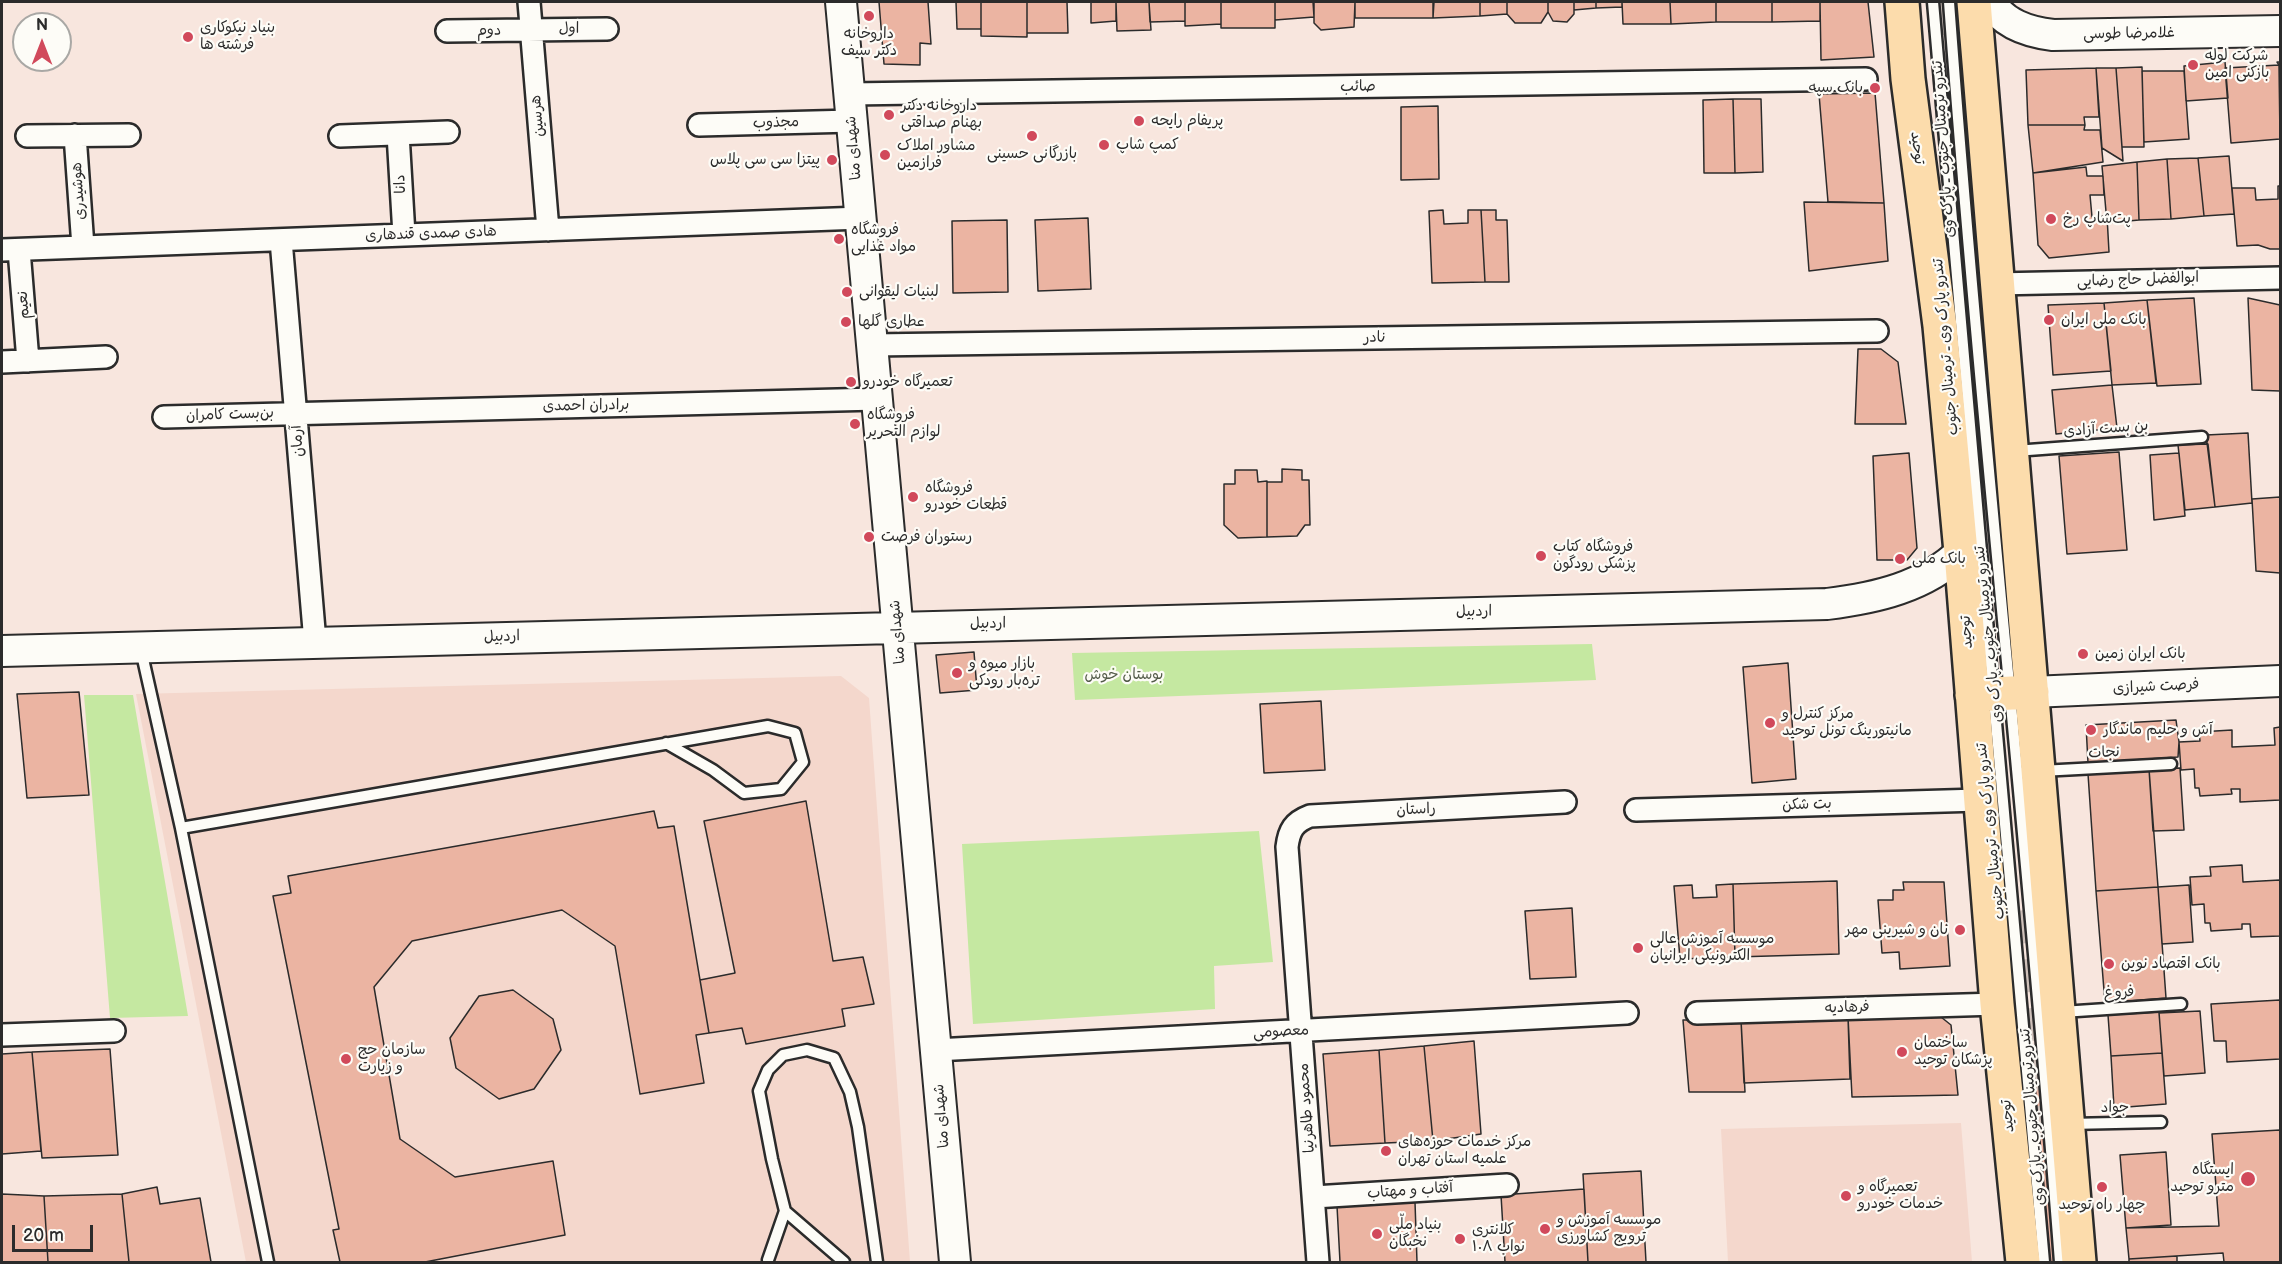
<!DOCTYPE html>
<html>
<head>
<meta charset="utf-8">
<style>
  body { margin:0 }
  #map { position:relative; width:2282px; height:1264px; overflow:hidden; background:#f8e6de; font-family:"Balsamiq Sans",sans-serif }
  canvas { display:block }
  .frame { position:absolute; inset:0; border:3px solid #2b2b2b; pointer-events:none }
  .north { position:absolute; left:12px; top:12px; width:60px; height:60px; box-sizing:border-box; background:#fdfcf7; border:2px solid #a9a8a5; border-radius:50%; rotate:0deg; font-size:16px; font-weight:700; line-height:24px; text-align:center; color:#2b2b2b }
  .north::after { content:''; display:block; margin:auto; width:21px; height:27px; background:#d1495b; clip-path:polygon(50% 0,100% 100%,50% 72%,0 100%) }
  .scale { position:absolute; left:12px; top:1225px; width:81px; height:27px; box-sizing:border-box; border:3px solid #2b2b2b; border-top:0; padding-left:8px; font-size:18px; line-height:21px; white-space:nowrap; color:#2b2b2b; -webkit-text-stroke:4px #fdfcf7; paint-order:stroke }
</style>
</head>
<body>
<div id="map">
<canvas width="2282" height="1264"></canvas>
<div class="frame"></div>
<div class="north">N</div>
<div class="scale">20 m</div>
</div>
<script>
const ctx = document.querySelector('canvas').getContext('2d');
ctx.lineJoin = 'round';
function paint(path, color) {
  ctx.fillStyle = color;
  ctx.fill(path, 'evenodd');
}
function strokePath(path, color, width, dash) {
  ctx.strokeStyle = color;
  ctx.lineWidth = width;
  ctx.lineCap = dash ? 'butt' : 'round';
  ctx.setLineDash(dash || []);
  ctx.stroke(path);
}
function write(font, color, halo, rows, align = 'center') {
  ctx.font = font + ' "Balsamiq Sans","Playpen Sans Arabic",sans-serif';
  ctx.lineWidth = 4.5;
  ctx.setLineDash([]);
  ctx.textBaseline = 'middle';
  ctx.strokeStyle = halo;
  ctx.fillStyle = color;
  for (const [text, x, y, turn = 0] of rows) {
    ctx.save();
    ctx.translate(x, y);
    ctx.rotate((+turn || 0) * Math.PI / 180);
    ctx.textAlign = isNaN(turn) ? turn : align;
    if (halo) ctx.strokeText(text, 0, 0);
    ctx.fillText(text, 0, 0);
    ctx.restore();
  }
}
paint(new Path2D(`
  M841 676 869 698 910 1262H246L136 694Z
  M1961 1123 1972 1262H1728L1721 1129Z`), '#f4d7cc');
paint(new Path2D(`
  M1592 644 1596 680 1075 700 1072 653Z
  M84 695H133L188 1016 110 1018Z
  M1259 831 1273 962 1214 966 1215 1009 973 1024 962 844Z`), '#c5e8a1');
const building = new Path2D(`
  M879 2H928L931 44 920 43V65L884 64Z
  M956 2H981V29H957Z
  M981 2H1027V37L981 36Z
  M1027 2H1067L1068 33H1027Z
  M1091 2H1116V21L1091 23Z
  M1116 2H1149L1151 30 1117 31Z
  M1149 2H1185V21L1150 22Z
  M1185 2H1221V24L1185 26Z
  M1221 2H1275V28H1221Z
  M1275 2H1313L1314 17 1275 20Z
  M1314 2H1355L1354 27 1321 30 1314 23Z
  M1355 2H1433V18H1355Z
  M1434 2H1480V16L1433 18Z
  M1480 2H1507V14L1480 16Z
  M1507 2H1548V12L1541 23H1515L1507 14Z
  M1548 2H1574V14L1567 22 1553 21 1548 12Z
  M1574 2H1596V8L1574 10Z
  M1596 2H1622V7L1596 8Z
  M1622 2H1670L1671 24H1623Z
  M1670 2H1716V22L1671 24Z
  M1716 2H1772V22H1716Z
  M1772 2H1820V21L1772 22Z
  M1820 2H1868L1874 57 1821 60Z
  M2225 62 2228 98 2186 101 2184 66Z
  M2277 62H2280V107L2279 65Z
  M2279 65 2280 139 2231 143 2225 68Z
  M2142 67 2144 147H2122L2116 68Z
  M2096 68 2099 117H2084L2085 125H2028L2026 70Z
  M2096 68H2116L2123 161 2102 148Z
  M2142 71H2184L2189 139 2144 142Z
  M1875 93 1884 203 1828 202 1819 94Z
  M1733 99 1735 173H1704L1703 100Z
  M1733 99H1761L1763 172 1735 173Z
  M1438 106 1439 179 1401 180V107Z
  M2028 125H2085L2084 130H2100L2103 162 2033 173Z
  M2229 156 2234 214 2204 216 2198 158Z
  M2198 158 2204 216 2171 219 2167 159Z
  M2167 159 2171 219 2139 220 2137 162Z
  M2137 162 2139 220 2107 223 2102 166Z
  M2086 167 2087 176H2103L2104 195H2090L2092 217 2107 216 2109 252 2049 258 2038 245 2033 173Z
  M2278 186H2280V249H2270L2258 245 2237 246 2232 188H2255L2256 200 2278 199Z
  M1804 202 1884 203 1888 261 1809 271Z
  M1443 210 1444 224 1468 223V210H1481L1485 282 1432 283 1429 211Z
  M1481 210H1496V220H1507L1509 282H1485Z
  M1088 218 1091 289 1038 291 1035 220Z
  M1007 220 1008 292 953 293 952 221Z
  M2194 298 2201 384 2157 386 2147 300Z
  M2248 298 2280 305V391L2252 390Z
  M2147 300 2156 383 2112 385 2104 303Z
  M2104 303 2111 371 2053 375 2048 305Z
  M1858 349H1881L1898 362 1906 424H1855Z
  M2112 385 2117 428 2056 434 2052 390Z
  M2248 433 2252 503 2215 507 2206 435Z
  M2208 444 2215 507 2185 510 2178 445Z
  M2119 452 2127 550 2067 554 2059 456Z
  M1909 453 1917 548 1907 560H1877L1873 456Z
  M2179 453 2185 516 2154 520 2150 455Z
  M1282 469 1302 470V480H1309L1310 525H1305L1297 536 1267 537V482H1282Z
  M1235 470H1257L1258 482 1267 481V537L1238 538 1224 525V484H1235Z
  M2280 497V573L2256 571 2252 499Z
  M974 652 977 690 940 693 936 655Z
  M1788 663 1796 779 1752 783 1743 667Z
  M79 692 89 795 27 798 17 694Z
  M1321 701 1325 770 1264 773 1260 704Z
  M2176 720 2179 742 2178 757 2088 763 2086 725Z
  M2280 727V800L2240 802V789H2231L2232 794 2200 796 2199 788H2195L2194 769 2181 770 2179 742 2200 741 2199 732 2232 730V747L2275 745 2274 728Z
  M2180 768 2184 830 2153 831 2149 769Z
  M2149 769 2158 887 2096 891 2088 774Z
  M806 801 833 961 863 957 874 1004 842 1009 845 1026 746 1044 742 1028 709 1033 700 980 735 973 704 821Z
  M654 811 658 828 674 826 709 1033 696 1035 704 1083 640 1094 615 946 562 910 412 941 374 987 400 1139 455 1177 553 1161 565 1235 425 1262H340L333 1230 339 1229 273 896 291 893 288 876Z
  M2242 865 2243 882 2280 880V936L2251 937 2250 924H2242V929L2211 931 2210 923H2205L2204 904 2192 905 2190 877 2211 876 2210 867Z
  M1837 881 1839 954 1735 957 1733 884Z
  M1903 882H1944L1950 966 1900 969 1899 952 1882 953 1878 900H1893V890H1904Z
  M1733 884 1735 957 1680 959 1674 886 1692 885 1693 898 1717 897 1716 885Z
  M2189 885 2193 942 2162 944 2158 887Z
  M2158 887 2166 998 2105 1003 2096 891Z
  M1572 908 1576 977 1530 979 1525 911Z
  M513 990 553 1019 561 1050 534 1089 499 1099 456 1068 450 1038 479 996Z
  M2280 1000V1059L2227 1062 2226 1041H2214L2211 1004Z
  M2200 1011 2205 1073 2164 1076 2159 1013Z
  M2159 1012 2162 1053 2111 1056 2108 1015Z
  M1936 1013 1951 1025 1958 1095 1852 1097 1848 1017Z
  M1848 1017 1850 1079 1744 1083 1741 1020Z
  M1683 1020H1741L1745 1092H1689Z
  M1474 1041 1481 1134 1433 1141 1424 1046Z
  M1424 1046 1433 1141 1385 1143 1379 1050Z
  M110 1049 118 1155 42 1158 32 1052Z
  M1379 1050 1385 1143 1330 1146 1323 1054Z
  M32 1052 41 1151 2 1154V1054Z
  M2162 1053 2166 1104 2114 1108 2111 1056Z
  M2033 1067H2042L2059 1262H2050Z
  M2280 1130V1262H2224L2223 1253 2129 1259 2126 1228 2219 1226 2212 1134Z
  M2166 1152 2171 1225 2126 1228 2120 1155Z
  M1641 1171 1646 1262H1588L1583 1174Z
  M157 1187 160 1204 200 1198 211 1262H129L122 1194Z
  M1584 1189 1588 1262H1505L1501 1195Z
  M2 1194 44 1196 48 1262H2Z
  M122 1194 129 1262H48L44 1196Z
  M1415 1202 1417 1262H1340L1337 1206Z
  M2177 1256V1262H2129V1259Z`);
paint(building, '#ebb4a2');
strokePath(building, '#2b2b2b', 1.5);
strokePath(new Path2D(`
  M1943 2 1990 603
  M2017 911 2031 1030 2048 1139`), '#cfc1ba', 33, [33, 16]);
const lane = new Path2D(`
  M1933 2C1967 422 2008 842 2044 1262
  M1949 2C1980 422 2028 842 2060 1262
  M2015 451 2202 437
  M141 650 181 828 268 1262
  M2041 771 2171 764
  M181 828 768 726 795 733 803 762 781 789 744 793 713 770 666 743
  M2062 1012 2181 1004
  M2069 1124 2161 1122
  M768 1260 785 1211
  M844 1262 785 1211 772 1159 759 1091 768 1070 783 1055 807 1050 834 1058 850 1092 858 1127 877 1262`);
const street = new Path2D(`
  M529 2 548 230
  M447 31 607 29
  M850 94 1866 79
  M699 125 852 121
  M398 134 404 235
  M75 135 83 247
  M27 136 129 135
  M340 136 448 132
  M281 240 315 642
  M2 250 861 218
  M19 250 28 361
  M1996 284 2280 278
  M872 345 1877 331
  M2 362 106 357
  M164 417 877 399
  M1636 810 1979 800
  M1697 1013 1997 1004
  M2 1035 114 1031
  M936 1050 1627 1013
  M1314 1197 1507 1185
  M1318 1262 1287 847C1289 830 1294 822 1310 816L1565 802`);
const secondary = new Path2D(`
  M841 2 955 1262
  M1990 2C2004 24 2027 32 2053 35L2280 31
  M2 651 1827 604C1876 598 1925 587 1961 552
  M2032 692 2280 681`);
const primary = new Path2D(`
  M1902 2 1908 79 1940 326 1961 552 1997 1004 2023 1262
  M1974 2 2079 1262
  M1972 695 2032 692`);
strokePath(lane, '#2b2b2b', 15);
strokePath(street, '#2b2b2b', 26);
strokePath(secondary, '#2b2b2b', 34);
strokePath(primary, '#2b2b2b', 38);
strokePath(lane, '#fdfcf7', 10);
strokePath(street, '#fdfcf7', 21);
strokePath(secondary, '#fdfcf7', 30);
strokePath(primary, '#fcdcac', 33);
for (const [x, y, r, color] of [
  [869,16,6,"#d1495b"],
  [188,37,6,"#d1495b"],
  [2193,65,6,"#d1495b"],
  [1875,88,6,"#d1495b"],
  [889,115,6,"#d1495b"],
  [1139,121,6,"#d1495b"],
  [1032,136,6,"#d1495b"],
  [1104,145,6,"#d1495b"],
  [885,155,6,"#d1495b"],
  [832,160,6,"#d1495b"],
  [2051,219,6,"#d1495b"],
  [839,239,6,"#d1495b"],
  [847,292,6,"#d1495b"],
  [2049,320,6,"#d1495b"],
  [846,322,6,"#d1495b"],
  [851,382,6,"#d1495b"],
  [855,424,6,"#d1495b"],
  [913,497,6,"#d1495b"],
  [869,537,6,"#d1495b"],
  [1541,556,6,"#d1495b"],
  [1900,559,6,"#d1495b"],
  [2083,654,6,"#d1495b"],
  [957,673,6,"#d1495b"],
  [1770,723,6,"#d1495b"],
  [2091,730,6,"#d1495b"],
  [1960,930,6,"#d1495b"],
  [1638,948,6,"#d1495b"],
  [2109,964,6,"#d1495b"],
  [1902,1052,6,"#d1495b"],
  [346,1059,6,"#d1495b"],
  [1386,1151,6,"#d1495b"],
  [2248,1179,8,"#d1495b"],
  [2102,1187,6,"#d1495b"],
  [1846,1196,6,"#d1495b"],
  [1545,1229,6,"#d1495b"],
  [1377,1234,6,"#d1495b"],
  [1460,1239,6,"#d1495b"]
]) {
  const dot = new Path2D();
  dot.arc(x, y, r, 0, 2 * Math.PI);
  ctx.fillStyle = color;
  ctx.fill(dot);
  strokePath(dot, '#fdfcf7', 2);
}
write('15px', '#2b2b2b', '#fdfcf7', [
  ["بنیاد نیکوکاری",200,28],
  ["فرشته ها",200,45],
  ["داروخانه",869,34,"center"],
  ["دکتر سیف",869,51,"center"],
  ["شرکت لوله",2205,56],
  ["بازکنی امین",2205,73],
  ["بانک سپه",1863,88,"right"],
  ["داروخانه دکتر",901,106],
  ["بهنام صداقتی",901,123],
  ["پریفام رایحه",1151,121],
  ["کمپ شاپ",1116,145],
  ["مشاور املاک",897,146],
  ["فرازمین",897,163],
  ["بازرگانی حسینی",1032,154,"center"],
  ["پیتزا سی سی پلاس",820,160,"right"],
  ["پت‌شاپ رخ",2063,219],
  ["فروشگاه",851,230],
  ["مواد غذایی",851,247],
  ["لبنیات لیقوانی",859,292],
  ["بانک ملی ایران",2061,320],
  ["عطاری گلها",858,322],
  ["تعمیرگاه خودرو",863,382],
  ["فروشگاه",867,415],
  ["لوازم التحریر",867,432],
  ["فروشگاه",925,488],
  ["قطعات خودرو",925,505],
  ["رستوران فرصت",881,537],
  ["فروشگاه کتاب",1553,547],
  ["پزشکی رودگون",1553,564],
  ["بانک ملی",1912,559],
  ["بانک ایران زمین",2095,654],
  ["بازار میوه و",969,664],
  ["تره‌بار رودکی",969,681],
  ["مرکز کنترل و",1782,714],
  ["مانیتورینگ تونل توحید",1782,731],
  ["آش و حلیم ماندگار",2103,730],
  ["نان و شیرینی مهر",1948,930,"right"],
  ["موسسه آموزش عالی",1650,939],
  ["الکترونیکی ایرانیان",1650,956],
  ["بانک اقتصاد نوین",2121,964],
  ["ساختمان",1914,1043],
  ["پزشکان توحید",1914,1060],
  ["سازمان حج",358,1050],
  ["و زیارت",358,1067],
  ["مرکز خدمات حوزه‌های",1398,1142],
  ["علمیه استان تهران",1398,1159],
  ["ایستگاه",2234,1170,"right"],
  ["مترو توحید",2234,1187,"right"],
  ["تعمیرگاه و",1858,1187],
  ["خدمات خودرو",1858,1204],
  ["چهار راه توحید",2102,1205,"center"],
  ["موسسه آموزش و",1557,1220],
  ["ترویج کشاورزی",1557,1237],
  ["بنیاد ملّی",1389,1225],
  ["نخبگان",1389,1242],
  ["کلانتری",1472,1230],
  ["۱۰۸ نواب",1472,1247]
], 'left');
write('15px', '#2b2b2b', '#fdfcf7', [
  ["اول",569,29,-1],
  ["دوم",489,31,-1],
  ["غلامرضا طوسی",2129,34,-1],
  ["صائب",1358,87,-1],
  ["هرسین",538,116,-95],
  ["مجذوب",776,123,-2],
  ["شهدای منا",854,148,-95],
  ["توحید",1917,148,83],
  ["تندرو ترمینال جنوب ـ پارک وی",1944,149,-94],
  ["دانا",401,184,-93],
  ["هوشیدری",79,191,-94],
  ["هادی صمدی قندهاری",431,234,-2],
  ["ابوالفضل حاج رضایی",2138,280,-2],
  ["نعیم",24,305,-94],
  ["نادر",1375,338,-1],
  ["تندرو پارک وی ـ ترمینال جنوب",1946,347,-95],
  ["برادران احمدی",586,406,-1],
  ["بن‌بست کامران",230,415,-2],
  ["بن بست آزادی",2106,429,-4],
  ["آرمان",298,441,-95],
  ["اردبیل",1474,612,-1],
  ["اردبیل",988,624,-1],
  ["شهدای منا",898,632,-95],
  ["توحید",1967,632,-94],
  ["تندرو ترمینال جنوب ـ پارک وی",1989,634,-96],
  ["اردبیل",502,637,-2],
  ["فرصت شیرازی",2156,687,-3],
  ["نجات",2104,753,-3],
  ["بت شکن",1807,805,-2],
  ["راستان",1416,810,-3],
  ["تندرو پارک وی ـ ترمینال جنوب",1991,831,-96],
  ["فروغ",2119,993,-3],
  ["فرهادیه",1847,1008,-2],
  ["معصومی",1281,1032,-3],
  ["محمود طاهرنیا",1307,1108,-94],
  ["جواد",2115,1108,-1],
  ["شهدای منا",942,1116,-95],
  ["توحید",2008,1116,-96],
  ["تندرو ترمینال جنوب ـ پارک وی",2033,1117,-95],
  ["آفتاب و مهتاب",1410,1191,-4]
]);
write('15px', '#525a48', '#fdfcf7', [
  ["بوستان خوش",1124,675]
]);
</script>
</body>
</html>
